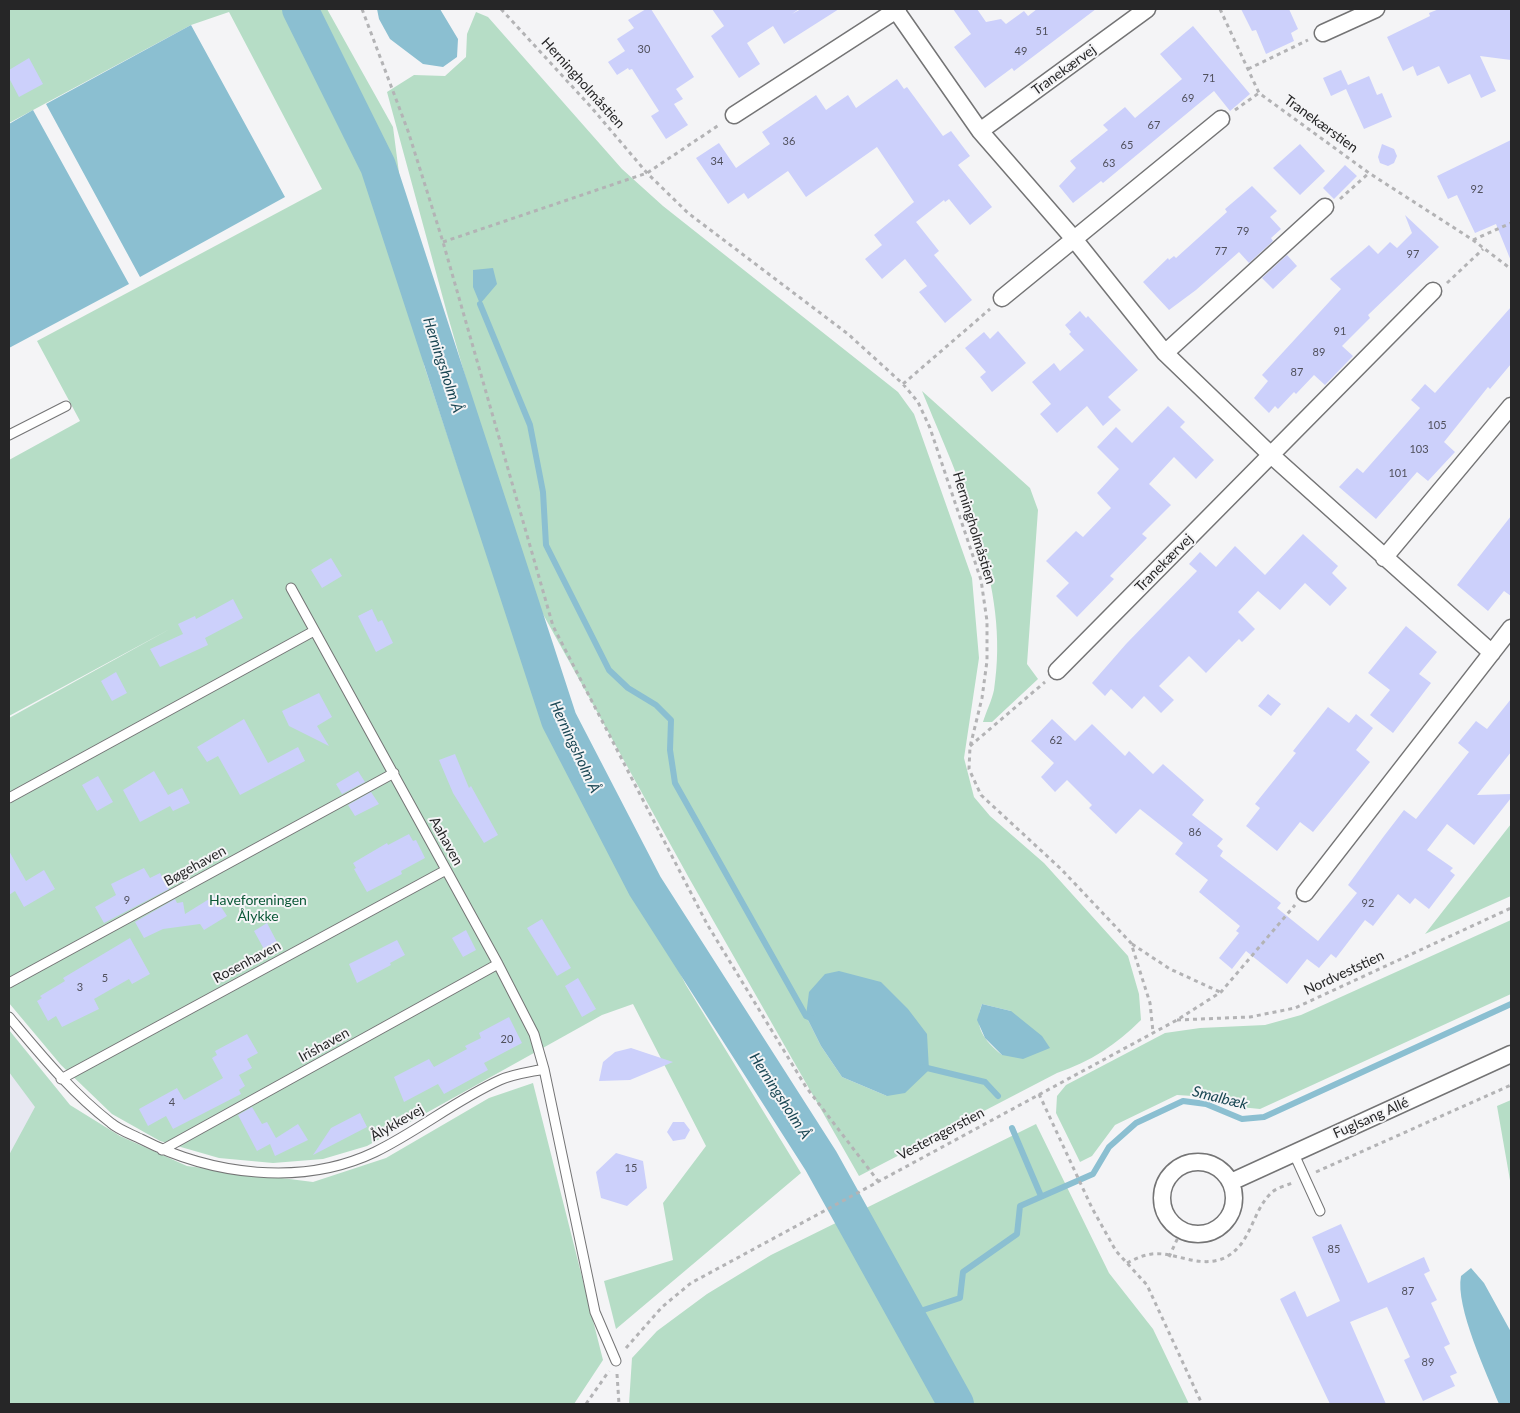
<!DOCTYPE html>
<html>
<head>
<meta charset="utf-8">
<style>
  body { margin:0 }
  #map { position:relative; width:1520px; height:1413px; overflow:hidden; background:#f4f4f6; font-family:Lato,sans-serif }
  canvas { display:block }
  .frame { position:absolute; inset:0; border:10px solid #262627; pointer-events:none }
</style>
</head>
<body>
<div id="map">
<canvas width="1520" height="1413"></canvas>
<div class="frame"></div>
</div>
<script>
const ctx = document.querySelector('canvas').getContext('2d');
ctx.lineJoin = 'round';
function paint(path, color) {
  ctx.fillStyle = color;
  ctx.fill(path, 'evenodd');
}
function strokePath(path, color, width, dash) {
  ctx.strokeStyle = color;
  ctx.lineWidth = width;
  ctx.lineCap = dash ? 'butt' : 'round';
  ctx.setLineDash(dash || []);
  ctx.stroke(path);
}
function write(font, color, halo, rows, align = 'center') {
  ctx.font = font + ' Lato,sans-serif';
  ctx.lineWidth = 4;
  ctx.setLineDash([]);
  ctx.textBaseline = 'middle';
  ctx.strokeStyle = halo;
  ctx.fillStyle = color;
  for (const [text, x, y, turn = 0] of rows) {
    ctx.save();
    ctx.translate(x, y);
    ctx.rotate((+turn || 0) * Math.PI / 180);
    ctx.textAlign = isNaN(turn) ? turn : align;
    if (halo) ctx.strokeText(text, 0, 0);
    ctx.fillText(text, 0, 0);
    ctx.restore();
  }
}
paint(new Path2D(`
  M9 1030 70 1105 9 1211Z`), '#e7e8f1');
paint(new Path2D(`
  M9 9H327L393 127 424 365 513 632 587 789 686 985 801 1173 616 1329 604 1281 673 1260 663 1203 706 1146 633 1004 602 1015 367 1146 323 1159 273 1163 219 1158 160 1141 112 1114 61 1065 9 1003V718L170 629 9 716V460L80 421 37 341 322 189 229 12 191 25 9 123Z
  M476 12 488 17 622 169 663 206 898 392 914 414 972 578 979 658 964 758 974 797 990 816 1044 863 1128 956 1139 994 1141 1020C1116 1045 1090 1062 1057 1073L859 1176 689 878 523 578 447 313 387 92 414 75 445 76 466 57 467 34ZM982 1004 1011 1011 1002 1055C984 1040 973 1027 982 1004ZM806 1016 887 1096 842 1077 821 1046Z
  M922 391 1030 488 1038 510 1027 664 1038 679 992 722H983C986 712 992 700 994 690 1011 586 960 484 922 391Z
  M1511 824V896L1425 934Z
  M1511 920V994L1260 1109 1240 1107 1209 1097 1177 1095 1115 1125 1092 1156 1080 1162 1056 1113 1057 1096 1066 1085 1165 1033 1200 1028 1265 1025 1301 1015Z
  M9 1030 70 1105 120 1136 187 1166 313 1182 386 1158 489 1098 533 1083 603 1360 574 1404H9V1155L35 1107 9 1072Z
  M1511 1100V1186L1497 1106Z
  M1036 1124 1109 1273 1153 1329 1189 1404H629L632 1358 657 1331 707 1294 771 1255Z`), '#b6ddc6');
paint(new Path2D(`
  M377 9H440L458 39 457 57 443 67 423 64 390 39 379 19Z
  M191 25 285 197 140 277 46 104Z
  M33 110 129 284 9 348V124Z
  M493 268 497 284 480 304 473 287V270Z
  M839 971 881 982 908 1009 927 1034 929 1070 905 1093 887 1096 842 1077 821 1046 806 1016 809 992 825 974Z
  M982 1004 1011 1011 1042 1036 1050 1048 1023 1059 1002 1055 985 1038 977 1020Z
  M1471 1268 1484 1283 1511 1332V1404H1499C1487 1374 1455 1307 1461 1276Z`), '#8bbfd1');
strokePath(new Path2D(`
  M480 304 530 425 543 492 546 545 609 670 628 688 656 705 671 720 670 750 675 783 806 1016 813 1019
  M923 1067 985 1082 998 1096
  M1012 1128 1041 1196
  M908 1315 960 1298 963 1272 1017 1234 1020 1206 1093 1174 1109 1147 1136 1123 1183 1101 1206 1104 1242 1119 1264 1117 1511 1004`), '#8bbfd1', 6);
strokePath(new Path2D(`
  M300 9 378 166 559 720 645 886 821 1161 956 1404`), '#8bbfd1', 36);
paint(new Path2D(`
  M646 9H651L694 77 676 89 683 99 674 104 688 125 666 139 651 116 659 111 632 69 629 70 628 68 617 75 608 62 625 51 617 39 634 28 628 20Z
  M712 9H799L792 14 801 9H839L784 44 773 26 747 43 760 64 739 78 711 36 724 26Z
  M953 9H977L986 22 1001 19 1006 24 1024 11 1028 16 1037 9H1096L1014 71 1012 68 985 88 954 47 971 34Z
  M1241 9H1289L1298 29 1291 33 1294 41 1266 54 1256 30 1252 31Z
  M1439 9H1511V60L1480 56 1496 91 1481 98 1470 74 1448 84 1439 66 1417 76 1413 66 1403 71 1387 37 1430 16 1429 13Z
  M1193 26 1250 94 1230 111 1214 91 1103 183 1101 181 1073 203 1059 186 1076 168 1070 161 1108 130 1103 125 1125 107 1135 118 1182 79 1160 54Z
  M29 58 43 84 19 97 9 78V70Z
  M1341 70 1348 85 1369 76 1377 95 1382 93 1392 117 1364 129 1346 89 1331 96 1323 78Z
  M897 79 904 89 907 87 943 136 951 131 970 156 958 165 992 207 970 225 949 199 945 202 944 200 916 222 939 251 934 255 972 300 945 323 919 292 927 286 905 259 882 279 865 259 882 245 874 235 914 202 877 147 806 197 788 171 748 199 744 193 728 204 696 158 719 143 736 168 770 144 762 132 816 95 826 110 848 95 856 108Z
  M1511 140V261L1496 224 1475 233 1457 195 1448 199 1437 176Z
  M1300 144 1325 171 1300 195 1273 168Z
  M1382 144 1394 149 1397 156 1394 163 1388 166 1380 163 1378 157Z
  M1345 165 1357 176 1334 199 1323 188Z
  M1252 186 1277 211 1270 217 1281 229 1271 238 1273 241 1249 263 1239 252 1196 290 1169 310 1143 282 1168 258 1169 260 1174 256 1176 258 1227 212 1225 209Z
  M1405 215 1439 247 1368 315 1370 318 1342 346 1353 356 1325 385 1314 375 1296 394 1294 392 1278 409 1275 406 1269 413 1254 398 1268 381 1262 375 1341 289 1330 279 1332 277 1369 245 1378 254 1390 242 1397 248 1412 233Z
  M1287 255 1297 266 1273 289 1262 278Z
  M1511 307V364L1490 389 1488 387 1444 442 1455 452 1428 481 1417 472 1376 519 1339 487 1357 468 1363 473 1420 408 1411 400 1425 384 1435 393Z
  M1080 311 1086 318 1088 316 1138 370 1108 397 1121 410 1103 426 1087 406 1057 433 1040 414 1051 404 1032 382 1054 363 1060 371 1084 350 1069 334 1071 332 1065 325Z
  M998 331 1026 363 992 392 980 377 986 372 965 348 984 332 990 339Z
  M1168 406 1185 422 1180 427 1214 460 1196 479 1174 457 1149 484 1171 505 1142 534 1147 538 1110 576 1114 579 1077 617 1056 596 1069 583 1046 561 1076 531 1083 537 1111 508 1097 493 1119 469 1097 447 1116 427 1132 443Z
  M1511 516V596L1504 591 1488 611 1457 585Z
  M1303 534 1338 566 1332 573 1347 588 1330 606 1305 583 1280 610 1258 591 1238 612 1255 629 1242 642 1239 639 1206 673 1189 656 1159 686 1174 700 1161 713 1144 696 1132 709 1111 689 1105 696 1092 683 1126 644 1197 571 1189 564 1200 552 1216 567 1235 546 1265 575Z
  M331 558 342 576 322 588 311 570Z
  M233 599 243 618 205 638 208 645 160 667 150 649 183 634 178 624 195 616 196 619Z
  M372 609 378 622 382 620 393 643 376 652 358 616Z
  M1406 626 1437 652 1419 674 1431 683 1393 733 1370 715 1390 690 1368 673Z
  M116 672 127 693 112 701 101 681Z
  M319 693 332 717 317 726 329 746 289 726 282 711Z
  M1268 694 1281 704 1271 716 1258 706Z
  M1511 699V752L1477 795 1511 794V798L1474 845 1447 824 1427 850 1453 868 1450 871 1455 875 1429 909 1415 898 1410 904 1398 894 1373 926 1365 920 1336 958 1331 954 1319 968 1307 959 1287 984 1246 951 1232 969 1219 958 1239 933 1236 931 1240 926 1199 892 1208 880 1175 854 1183 843 1140 809 1116 834 1089 808 1092 805 1067 780 1055 792 1041 777 1054 763 1031 741 1052 719 1075 741 1092 724 1125 756 1129 751 1153 774 1163 764 1204 800 1192 815 1223 839 1217 846 1223 851 1220 856 1281 903 1277 908 1318 941 1357 893 1348 885 1384 836 1404 810 1416 819 1469 752 1458 743 1476 721 1487 729Z
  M1328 707 1349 723 1356 714 1373 728 1356 750 1370 762 1313 832 1300 822 1277 851 1246 826 1260 808 1255 804 1296 753 1293 751Z
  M244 719 268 763 298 747 305 761 240 795 218 756 207 762 197 747Z
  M455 754 469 788 471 786 498 835 484 843 453 793 439 760Z
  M154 771 168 795 182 788 190 803 173 811 170 806 140 822 123 790Z
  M358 771 365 782 342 794 336 784Z
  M98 776 113 802 97 811 82 785Z
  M371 792 379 804 355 816 348 805Z
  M409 834 413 841 416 840 425 858 401 871 402 874 367 892 354 869 356 868 353 863 387 843 388 845Z
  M9 851 26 881 44 870 55 889 24 907 15 891 9 895Z
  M144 868 150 878 160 873 169 889 104 923 95 907 116 895 111 884Z
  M214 896 227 916 204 930 200 924 163 929 144 938 135 922 175 899 177 903 183 902 185 914Z
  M542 919 571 968 557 976 527 928Z
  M267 923 278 944 265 951 254 931Z
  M466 930 476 950 463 957 452 938Z
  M130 938 150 974 132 984 129 979 94 999 99 1009 62 1027 56 1016 48 1021 37 1001 42 998 40 996 65 981 63 978Z
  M397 940 405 955 390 963 391 965 357 983 349 964Z
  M578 978 596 1009 582 1017 565 986Z
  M509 1017 522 1043 484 1063 488 1070 444 1094 438 1084 404 1102 394 1077 429 1059 434 1067 467 1049 465 1046 481 1038 479 1033Z
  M247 1034 258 1053 247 1059 252 1068 239 1075 245 1086 239 1090 241 1094 173 1129 166 1116 148 1126 139 1109 177 1088 184 1100 223 1078 212 1058 217 1055 215 1051Z
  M631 1048 673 1062 630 1080 599 1081 603 1062 615 1052Z
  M252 1107 262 1124 267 1122 276 1138 298 1124 308 1140 275 1156 270 1144 257 1151 238 1115Z
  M360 1113 367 1127 313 1155 331 1128Z
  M673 1122H684L690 1130 685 1139 673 1141 667 1132Z
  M616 1153 643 1161 647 1188 627 1206 601 1198 596 1172Z
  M1341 1224 1368 1283 1424 1257 1430 1271 1424 1274 1437 1300 1431 1303 1450 1344 1444 1347 1457 1373 1450 1376 1455 1386 1423 1401 1404 1360 1410 1357 1387 1307 1350 1322 1386 1404H1330L1280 1299 1295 1291 1307 1317 1340 1301 1312 1237Z`), '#ccd0fb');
const lane = new Path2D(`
  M9 435 66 406
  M291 588 498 964 534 1034 544 1069
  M9 798 314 631
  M9 983 394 773
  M9 1017C41 1055 71 1092 111 1123 119 1130 131 1134 141 1139 211 1175 302 1187 375 1152 418 1131 456 1100 500 1080 513 1074 530 1072 544 1069L595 1312 616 1361
  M61 1079 446 870
  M162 1150 498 964
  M1294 1154 1320 1211`);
const street = new Path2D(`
  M895 9 980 131 1074 239 1165 353 1271 455 1492 653
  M1323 33 1376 9
  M734 115 898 9
  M980 131 1147 9
  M1002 298 1221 119
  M1165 353 1325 207
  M1384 558 1511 406
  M1057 671 1433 291
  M1305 893 1511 628
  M1162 1198a36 36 0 1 1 72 0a36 36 0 1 1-72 0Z
  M1231 1182 1511 1054`);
strokePath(lane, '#747475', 11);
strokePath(street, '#747475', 19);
strokePath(new Path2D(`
  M362 9 408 131 443 242 553 626 707 924 806 1087 878 1181
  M501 9 591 107 647 173 688 213 848 334 903 384 918 402 930 428 981 580 987 621V661L982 698 970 747 969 769 981 795 1061 869 1131 943 1150 1003 1153 1032
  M1220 9 1259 93 1369 173 1473 240 1511 269
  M1248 69 1308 40
  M1235 110 1259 93
  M1340 199 1369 173
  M1473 240 1511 223
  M443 242 647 173 719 125
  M1447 283 1483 249
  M903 384 990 309
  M970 746 1045 682
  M1132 944 1170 969 1220 992
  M1177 1020 1250 1017 1295 1008 1511 908
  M1039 1094 1092 1208 1116 1251 1147 1285 1202 1404
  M1316 1172 1511 1085
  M1169 1257 1181 1231
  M1127 1263C1135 1259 1143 1255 1152 1254 1175 1251 1202 1271 1228 1256 1252 1241 1252 1212 1271 1193 1276 1188 1285 1186 1292 1183
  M626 1348 662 1307 691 1283 1177 1020 1221 992 1295 905
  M617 1374 619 1404
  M586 1404 609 1371`), '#b3b3b5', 3, [4, 4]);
strokePath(lane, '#fff', 9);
strokePath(street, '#fff', 16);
write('11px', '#50505c', null, [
  ["51",1042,31],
  ["30",644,49],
  ["49",1021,51],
  ["71",1209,78],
  ["69",1188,98],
  ["67",1154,125],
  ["36",789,141],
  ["65",1127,145],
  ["34",717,161],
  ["63",1109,163],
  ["92",1477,189],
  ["79",1243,231],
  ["77",1221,251],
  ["97",1413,254],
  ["91",1340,331],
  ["89",1319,352],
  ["87",1297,372],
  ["105",1437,425],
  ["103",1419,449],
  ["101",1398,473],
  ["62",1056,740],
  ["86",1195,832],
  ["9",127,900],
  ["92",1368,903],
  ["5",105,978],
  ["3",80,987],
  ["20",507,1039],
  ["4",172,1102],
  ["15",631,1168],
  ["85",1334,1249],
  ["87",1408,1291],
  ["89",1428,1362]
]);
write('14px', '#262627', '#f4f4f6', [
  ["Tranekærvej",1064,70,-36],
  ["Herningholmåstien",583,83,48],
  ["Tranekærstien",1321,124,36],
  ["Herningholmåstien",974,528,73],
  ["Tranekærvej",1164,563,-45],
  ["Aahaven",446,841,61],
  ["Bøgehaven",195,866,-29],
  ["Rosenhaven",247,962,-28],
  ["Nordveststien",1344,973,-25],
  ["Irishaven",324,1045,-29],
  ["Fuglsang Allé",1371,1118,-24],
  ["Ålykkevej",397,1123,-30],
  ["Vesteragerstien",941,1134,-28]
]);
write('14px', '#0c5938', '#f4f4f6', [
  ["Haveforeningen",258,900],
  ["Ålykke",258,916]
]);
write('italic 15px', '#194653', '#f4f4f6', [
  ["Herningsholm Å",443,365,72],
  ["Herningsholm Å",575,747,65],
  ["Herningsholm Å",780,1096,57],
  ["Smalbæk",1220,1098,14]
]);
</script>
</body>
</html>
